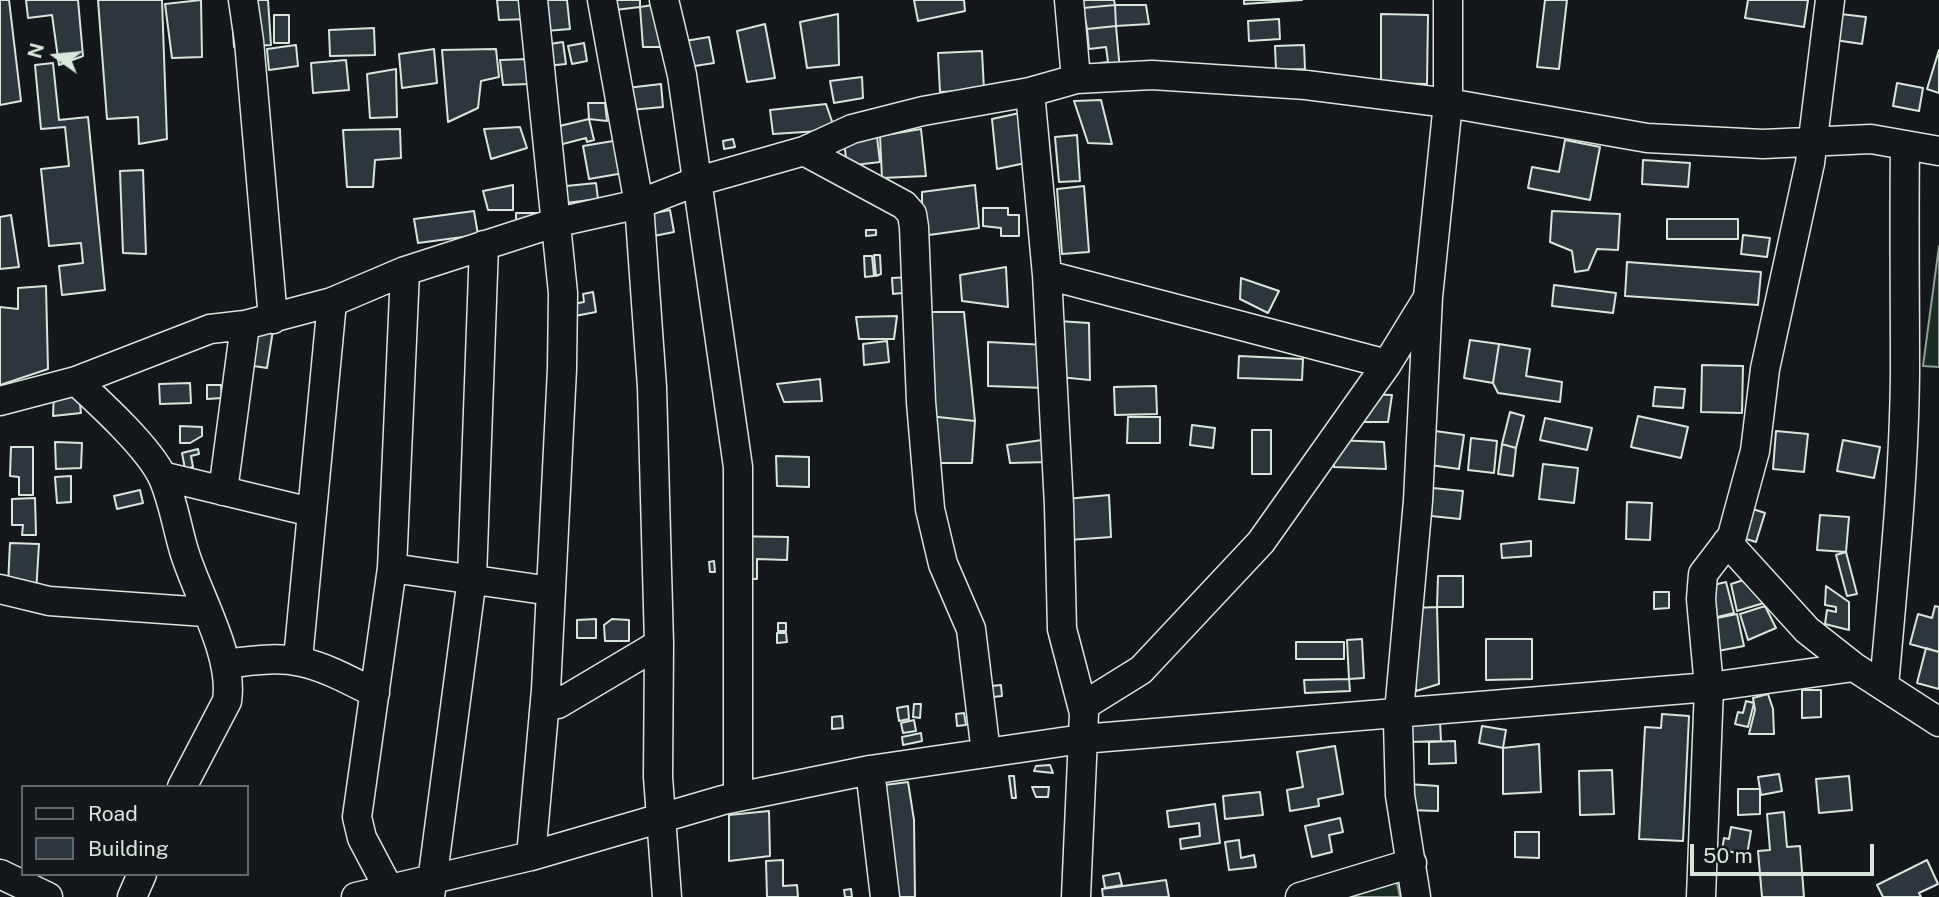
<!DOCTYPE html>
<html>
<head>
<meta charset="utf-8">
<style>
  body { margin:0 }
  #map { position:relative; width:1939px; height:897px; overflow:hidden; background:#14181c; font-family:"Public Sans",sans-serif }
  canvas { display:block }
  .legend { position:absolute; left:21px; top:785px; width:228px; height:91px; box-sizing:border-box; background:#14181c; border:2px solid #626a69; margin:0; padding:9px 12px; list-style:none; font-size:21px; color:#d8e6dc }
  .legend li { display:flex; align-items:center; gap:14px; height:35px }
  .legend b { width:35px; border:2px solid #626a69 }
  .north { position:absolute; left:21px; top:21px; width:70px; height:70px; -webkit-text-stroke:5px #14181c; paint-order:stroke; rotate:285deg; font-size:19px; font-weight:700; line-height:28px; text-align:center; color:#d8e6dc }
  .north::after { content:''; display:block; margin:auto; width:24px; height:32px; background:#d8e6dc; clip-path:polygon(50% 0,100% 100%,50% 72%,0 100%) }
  .scale { position:absolute; left:1690px; top:844px; width:184px; height:32px; box-sizing:border-box; border:4px solid #d8e6dc; border-top:0; padding-left:9px; font-size:21px; line-height:24px; white-space:nowrap; color:#d8e6dc; -webkit-text-stroke:5px #14181c; paint-order:stroke }
</style>
</head>
<body>
<div id="map">
<canvas width="1939" height="897"></canvas>
<ul class="legend">
<li><b style="height:9px;background:#14181c"></b>Road</li>
<li><b style="height:19px;background:#2c363c"></b>Building</li>
</ul>
<div class="north">N</div>
<div class="scale">50 m</div>
</div>
<script>
const ctx = document.querySelector('canvas').getContext('2d');
ctx.lineJoin = 'round';
function paint(path, color) {
  ctx.fillStyle = color;
  ctx.fill(path, 'evenodd');
}
function strokePath(path, color, width, dash) {
  ctx.strokeStyle = color;
  ctx.lineWidth = width;
  ctx.lineCap = dash ? 'butt' : 'round';
  ctx.setLineDash(dash || []);
  ctx.stroke(path);
}
const green = new Path2D(`
  M1939 246V367L1923 366Z
  M1396 878 1400 897H1349Z`);
paint(green, '#1a2d24');
strokePath(green, '#939e99', 2);
const building = new Path2D(`
  M0 0H9L21 101 0 105Z
  M26 0H78L83 56 59 65 52 15 28 18Z
  M98 0H162L167 139 139 144 138 117 107 119Z
  M201 0 202 57 172 58 165 4Z
  M231 0H268L271 45 234 47Z
  M497 0H529V19L499 20Z
  M544 0H567L570 29 546 31Z
  M614 0H640V7L615 10Z
  M914 0H964L965 11 918 21Z
  M1083 0H1114L1115 5 1083 8Z
  M1244 0H1302L1244 4Z
  M1545 0H1567L1559 69 1537 67Z
  M1748 0H1808L1804 27 1745 18Z
  M659 4 667 47H643L640 7Z
  M1115 5 1116 26 1087 29 1083 8Z
  M1115 5H1146L1149 24 1116 26Z
  M1832 13 1866 17 1862 44 1828 39Z
  M838 14 839 65 807 68 800 22Z
  M1381 14 1428 15 1427 84 1381 83Z
  M274 15H289V43H274Z
  M1279 19 1280 39 1249 41 1248 21Z
  M765 24 775 78 747 82 737 31Z
  M1116 26 1120 71 1101 73 1100 63 1108 62 1106 47 1089 49 1087 29Z
  M374 28 375 55 330 56 329 30Z
  M709 37 714 63 688 67 685 41Z
  M563 42 566 64 546 66 543 45Z
  M584 43 587 61 572 64 568 46Z
  M296 45 298 66 269 70 267 49Z
  M1304 45 1305 69 1276 70 1275 46Z
  M434 49 437 83 402 88 399 54Z
  M496 49 499 77 481 81 478 108 448 122 442 50Z
  M1939 50V93L1927 89Z
  M982 51 984 90 940 92 938 53Z
  M529 59V84L503 85 500 60Z
  M346 60 349 90 313 93 311 63Z
  M53 63 59 120 88 117 105 290 62 295 59 266 83 263 81 243 49 246 41 169 69 166 65 127 41 129 35 65Z
  M396 69 397 117 370 118 367 74Z
  M862 77 863 98 834 103 830 81Z
  M1897 83 1923 88 1919 111 1893 106Z
  M661 84 663 107 630 110 627 88Z
  M1101 100 1112 144 1088 143 1074 101Z
  M588 103H605L607 121 589 119Z
  M826 104 835 130 773 134 770 110Z
  M1024 112 1030 162 997 169 992 119Z
  M589 119 594 140 587 142 586 138 555 146 551 128Z
  M520 127 527 148 491 159 484 129Z
  M400 129 401 158 375 160 373 187H347L343 130Z
  M921 129 926 176 882 178 880 136Z
  M1077 135 1080 181 1059 182 1055 137Z
  M877 137 880 162 847 166 844 142Z
  M625 139 630 172 589 179 583 146Z
  M733 139 735 147 724 149 723 141Z
  M1565 140 1600 147 1590 200 1528 188 1532 167 1559 172Z
  M1643 160 1690 163 1688 187 1642 184Z
  M143 170 146 254 123 253 120 171Z
  M596 183 598 199 558 204 556 187Z
  M513 185V210H488L483 191Z
  M975 185 979 228 922 236V192Z
  M1084 186 1089 252 1062 254 1057 189Z
  M983 208H1008V215H1019V236H1001V228L983 226Z
  M670 210 674 232 639 239 635 217Z
  M474 211 478 235 418 243 414 219Z
  M1552 211 1620 214 1618 250 1597 249 1588 270 1575 272 1572 251 1550 242Z
  M516 213H546L516 223Z
  M11 215 19 267 0 269V217Z
  M1667 219H1738V239H1667Z
  M866 230H876V235L866 236Z
  M1743 235 1770 238 1767 257 1741 254Z
  M874 255H880L881 274 876 276Z
  M864 256H872L874 276 865 277Z
  M1627 262 1761 272 1758 305 1625 296Z
  M1006 267 1008 307 962 301 960 275Z
  M910 277 911 292 893 294 892 278Z
  M1241 278 1279 291 1268 313 1240 299Z
  M1554 285 1616 293 1613 313 1552 306Z
  M46 286 48 369 0 385V307L18 309V288Z
  M593 292 596 312 575 316 573 304 584 302 583 294Z
  M925 312H964L975 421 929 416Z
  M897 316 894 339H859L856 317Z
  M1058 321 1089 323 1090 380 1059 377Z
  M273 330 267 368 227 362 231 342Z
  M1470 340 1499 344 1493 383 1464 378Z
  M887 341 889 362 864 365 863 344Z
  M988 342 1046 345V388L988 386Z
  M1499 344 1530 349 1526 376 1562 382 1560 402 1498 393 1493 383Z
  M1239 356 1303 359 1302 380 1238 378Z
  M1702 365 1743 366 1742 413 1701 412Z
  M820 379 822 401 784 402 777 384Z
  M190 383 191 403 160 404 159 384Z
  M207 385H221L222 398 207 399Z
  M1156 386 1157 414 1115 415 1114 387Z
  M78 387 81 413 53 416 54 392Z
  M1655 387 1685 389 1683 408 1653 406Z
  M1365 394 1392 395 1388 422H1358Z
  M1510 412 1524 416 1516 448 1502 444Z
  M929 416 975 421 972 463H937Z
  M1638 416 1688 427 1681 458 1631 447Z
  M1128 417H1160V443H1127Z
  M1545 418 1592 428 1587 450 1540 440Z
  M1192 425 1215 428 1213 448 1190 445Z
  M180 426 202 427V436L190 443H180Z
  M1252 430H1271V474H1252Z
  M1435 431 1464 435 1459 469 1430 465Z
  M1776 431 1808 434 1804 472 1773 469Z
  M1471 438 1497 441 1494 473 1468 470Z
  M1049 439 1050 462 1010 463 1007 445Z
  M1334 440 1384 442 1386 469 1334 467Z
  M1843 440 1880 447 1874 478 1837 471Z
  M55 442 82 443 81 468 56 469Z
  M1502 444 1516 448 1513 476 1498 474Z
  M11 447H33V495H19V477L10 476Z
  M198 449 199 454 191 456 193 467 185 469 182 453Z
  M776 456 809 457V487L777 486Z
  M1543 464 1578 468 1574 503 1539 499Z
  M71 476V502L57 503 55 477Z
  M1433 488 1463 491 1460 519 1431 516Z
  M140 490 143 503 117 509 114 496Z
  M1109 495 1111 537 1069 540 1066 499Z
  M35 498 36 535H22L23 525H12V499Z
  M1627 502 1652 503 1650 540 1626 539Z
  M1753 509 1765 513 1756 542 1743 538Z
  M1820 515 1849 517 1846 552 1817 550Z
  M725 536 788 537 787 560 757 559V579L724 578Z
  M1531 541V556L1502 558 1501 544Z
  M10 543 39 544 36 593 8 585Z
  M1846 552 1857 594 1847 596 1836 555Z
  M714 561 715 572H710L709 562Z
  M1438 576H1463V607H1437Z
  M1750 578 1764 603 1737 611 1731 584Z
  M1726 582 1734 613 1713 618 1705 587Z
  M1826 586 1849 602V630L1825 624 1827 610 1836 612V607L1825 605Z
  M1654 592H1669V608L1654 609Z
  M1765 606 1776 628 1748 640 1740 614Z
  M1935 606 1939 607V652L1910 644 1918 614 1932 618Z
  M1437 607 1439 684 1416 691 1414 608Z
  M1737 614 1744 646 1718 651 1712 619Z
  M596 619V638H577V620Z
  M612 619 629 620V641H605L604 625Z
  M778 623H786V631H778Z
  M777 633H786L787 642 777 643Z
  M1362 639 1364 678 1349 679 1347 640Z
  M1486 639H1532V679L1486 680Z
  M1296 642H1344V659H1296Z
  M1926 648 1939 652V689L1917 683Z
  M1349 679 1350 691 1305 693 1304 680Z
  M1001 685 1002 696 993 697 991 686Z
  M1802 690H1821V717L1802 718Z
  M1768 694 1773 709 1774 734H1749L1755 710 1753 698Z
  M1746 701 1754 703 1748 727 1735 724 1738 712 1743 713Z
  M914 704H921L920 718 913 717Z
  M908 706 909 719 899 721 897 708Z
  M964 713 966 725 957 726 956 714Z
  M1662 714 1689 716 1683 841 1639 839 1645 727 1661 728Z
  M842 716 843 728 832 729V717Z
  M914 720 916 731 903 733 901 723Z
  M1440 721 1441 741 1410 742V722Z
  M1482 726 1506 730 1503 748 1479 743Z
  M921 733 922 741 903 745 902 737Z
  M1455 741 1456 763 1429 764V742Z
  M1539 744 1541 792 1503 794V748Z
  M1335 746 1343 794 1318 799 1319 806 1290 811 1287 790 1303 787 1297 752Z
  M1050 765 1053 773 1034 771 1036 766Z
  M1612 770 1614 814 1580 815 1579 771Z
  M1779 774 1782 791 1761 795 1758 777Z
  M1009 776H1014L1016 798H1012Z
  M1849 776 1852 810 1819 813 1816 779Z
  M908 782 914 820 915 897H884L877 786Z
  M1408 784 1438 786V811L1408 810Z
  M1032 787H1049L1048 797H1036Z
  M1738 789H1760V814L1738 815Z
  M1260 792 1263 815 1225 819 1223 796Z
  M1215 804 1220 843 1181 849 1180 839 1200 836 1199 823 1169 827 1167 811Z
  M769 811 770 856 729 861V815Z
  M1784 812 1787 847 1800 846 1804 897H1762L1758 851 1770 850 1767 814Z
  M1340 818 1343 832 1329 835 1332 852 1312 857 1305 826Z
  M1731 827 1751 831 1747 855 1722 850 1724 838 1729 839Z
  M1515 832H1539V858L1515 857Z
  M1239 840 1241 858 1254 855 1256 867 1229 870 1225 842Z
  M783 860V886L797 885 798 897H767L766 861Z
  M1927 860 1938 884 1919 893 1921 897H1883L1877 885Z
  M1119 873 1122 885 1105 888 1103 876Z
  M1166 880 1169 897H1103L1102 889Z
  M851 889 852 897H845L844 890Z`);
paint(building, '#2c363c');
strokePath(building, '#d8e6dc', 2);
const minor = new Path2D(`
  M243 0 249 41 273 319
  M602 0 639 204 652 387 659 644 658 777 667 897
  M664 0 682 75 738 467V797
  M1069 0 1076 79
  M1030 92 1047 275 1059 506 1062 629 1084 713 1076 897
  M804 151 904 205 912 214 914 227 921 402 930 509 943 564 971 629 986 753
  M1047 275 1387 364
  M76 381C101 404 148 447 162 476 173 499 177 529 185 554 199 598 234 656 227 701L182 787
  M0 401 76 381 210 329 245 325 332 302 405 271 554 223 639 204 695 182 804 151 852 129 923 111 1030 92 1076 79 1152 75 1306 85 1448 103 1647 138 1763 144 1871 139 1939 151
  M162 476 311 512
  M223 491 245 325
  M1727 542 1807 630 1854 667 1939 722
  M392 568 551 591
  M0 589 49 601 205 612
  M298 659 332 302
  M226 664C298 653 311 661 375 693
  M1884 686C1893 583 1904 478 1905 373 1905 297 1904 221 1905 145
  M546 690 558 704 659 644
  M1083 706 1141 670 1261 542 1387 364 1427 299
  M870 770 885 897
  M531 856 546 690 562 369 563 293 533 0
  M0 874 48 897
  M132 897 142 874
  M356 897 531 856 723 800 870 770 1082 739 1709 687 1854 667
  M388 897 390 891 362 838 357 817 392 568 405 271
  M430 897 472 578 484 245
  M1300 897 1412 863
  M1416 897 1400 795 1398 723 1418 501 1428 297 1448 103V0
  M1701 897 1709 687 1701 599 1703 574 1732 536 1755 451 1765 369 1810 163 1830 0`);
strokePath(minor, '#d8e6dc', 31);
strokePath(minor, '#14181c', 28);
</script>
</body>
</html>
